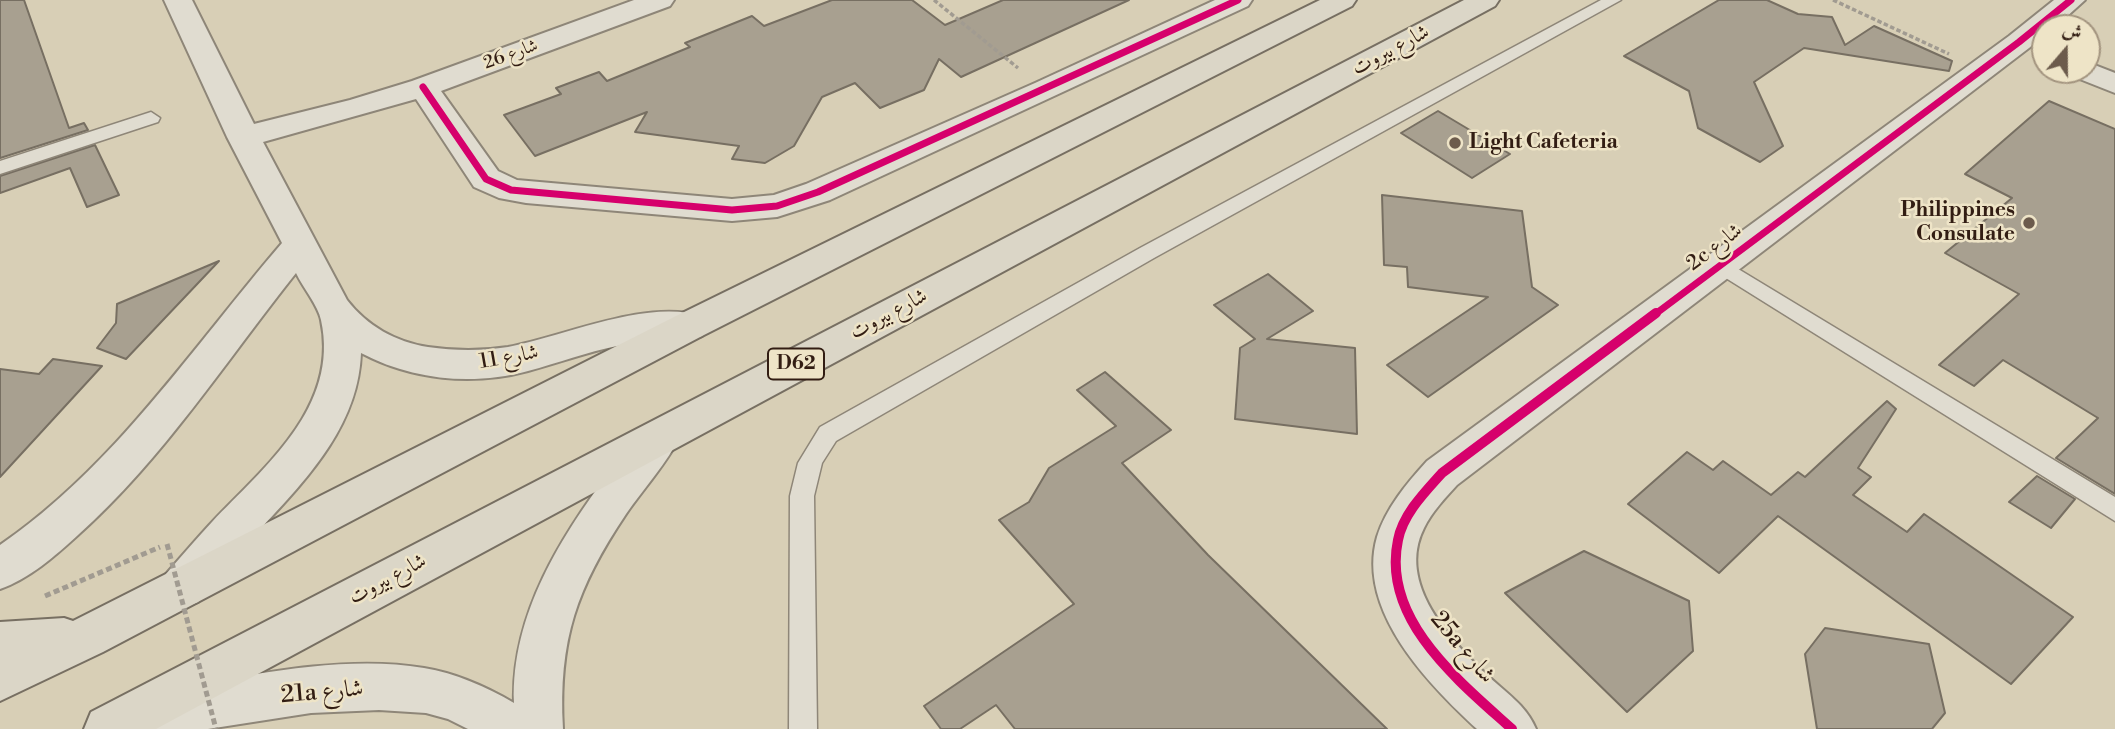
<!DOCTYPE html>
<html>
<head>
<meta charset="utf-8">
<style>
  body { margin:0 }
  #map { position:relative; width:2115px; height:729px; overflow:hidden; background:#d8cfb6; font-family:"Libre Bodoni",Amiri,serif }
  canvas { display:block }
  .north { position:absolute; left:2031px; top:14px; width:70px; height:70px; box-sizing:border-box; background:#eee4c7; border:2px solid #a3947f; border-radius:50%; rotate:20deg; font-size:19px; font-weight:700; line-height:28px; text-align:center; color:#321d13 }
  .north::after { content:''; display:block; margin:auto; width:24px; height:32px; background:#6c5b4c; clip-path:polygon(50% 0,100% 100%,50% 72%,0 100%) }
</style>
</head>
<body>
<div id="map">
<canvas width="2115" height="729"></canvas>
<div class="north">ش</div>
</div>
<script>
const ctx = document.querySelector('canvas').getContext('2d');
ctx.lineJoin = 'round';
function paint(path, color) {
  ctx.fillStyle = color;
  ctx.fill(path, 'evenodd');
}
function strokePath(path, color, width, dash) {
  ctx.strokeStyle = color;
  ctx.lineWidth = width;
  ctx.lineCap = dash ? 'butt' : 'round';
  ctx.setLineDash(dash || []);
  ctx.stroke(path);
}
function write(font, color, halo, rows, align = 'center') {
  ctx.font = font + ' "Libre Bodoni",Amiri,serif';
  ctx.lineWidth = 5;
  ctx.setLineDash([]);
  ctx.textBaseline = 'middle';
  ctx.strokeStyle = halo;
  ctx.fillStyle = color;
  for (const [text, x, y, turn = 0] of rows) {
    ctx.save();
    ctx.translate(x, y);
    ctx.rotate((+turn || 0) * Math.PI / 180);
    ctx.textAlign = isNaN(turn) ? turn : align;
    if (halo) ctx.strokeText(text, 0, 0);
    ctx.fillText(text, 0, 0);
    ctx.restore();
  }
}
const building = new Path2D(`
  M0 0H24L69 128 84 123 88 130 0 158Z
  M832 0H912L945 25 1003 0H1129L961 77 939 59 924 90 880 108 855 83 822 97 794 146 765 163 732 159 739 146 635 132 647 112 535 156 504 115 561 94 556 88 599 72 607 81 690 47 685 43 752 16 764 26Z
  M1719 0H1767L1798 14 1832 17 1845 45 1874 26 1952 61 1949 71 1804 48 1754 82 1783 146 1760 162 1698 128 1689 91 1624 56Z
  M2049 101 2115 129V494L2056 458 2098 418 2003 360 1974 386 1939 365 2019 294 1945 253 2012 198 1965 174Z
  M1438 111 1510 154 1472 178 1401 133Z
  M95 145 119 195 87 207 70 168 0 193V176Z
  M1382 195 1522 211 1532 287 1558 305 1428 397 1387 365 1488 297 1408 287 1407 267 1384 265Z
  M219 261 126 359 97 348 116 323 117 304Z
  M1268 274 1313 311 1267 339 1355 348 1357 434 1235 419 1240 348 1255 339 1214 305Z
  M53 359 102 366 0 477V369L39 374Z
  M1105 372 1171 430 1122 463 1208 555 1387 729H1015L996 705 960 729H941L924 706 1074 604 999 520 1029 502 1049 468 1116 426 1077 390Z
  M1887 401 1896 409 1858 468 1871 477 1853 495 1907 532 1924 514 2073 617 2011 684 1778 516 1719 573 1628 504 1687 452 1713 470 1723 461 1771 495 1798 472 1805 477Z
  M2037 476 2075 499 2051 528 2009 502Z
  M1584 551 1689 601 1693 651 1627 712 1505 593Z
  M1825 628 1929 644 1945 713 1932 729H1817L1805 654Z`);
paint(building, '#a8a090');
strokePath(building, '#776f62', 2);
const service = new Path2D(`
  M1601 0H1621L1154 258 836 441 822 463 814 496 817 729H789L790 496 798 463 820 427 1140 248Z
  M151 112 160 118 158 122 0 174V161Z
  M1720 258 2115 497V521L1713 270 1709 265 1713 260Z`);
const minor = new Path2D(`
  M164 0H192L254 124 350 100 412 81 634 0H674L670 6 441 91 498 171 517 180 732 199 774 195 806 184 1035 83 1215 0H1252L1248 6 830 200 777 217 732 221 526 203 499 198 474 187 416 99 263 142 347 300C367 326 396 342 428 347 455 351 482 351 508 347 566 336 645 299 702 316L708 326 702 336C675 344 645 341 617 346 587 352 558 363 528 371 472 386 412 380 361 353 358 435 293 492 243 548 227 565 213 584 198 602L182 608 166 602 160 588 166 574C181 557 196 539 212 522 264 467 340 407 321 320 318 305 303 288 296 273 225 362 163 459 78 535 55 556 29 579 0 589V545C115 466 192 348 282 243L227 137Z
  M2054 0H2085L2054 28H2045V35L2029 48 1457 485C1445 498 1432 512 1424 528 1396 583 1450 640 1487 675 1505 692 1526 705 1536 729H1477C1428 684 1356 610 1377 537 1386 508 1407 483 1427 461L2009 36Z
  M2087 62 2115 73V93L2072 76 2068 70H2087Z
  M661 419 675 424 681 435C667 463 644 488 626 514 577 587 558 640 563 729H468L448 719 426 713 379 710 311 713 208 729H123L118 717 125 701 142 694C231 680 335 653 424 668 455 673 487 687 514 703 511 614 562 535 613 467 627 448 639 426 661 419Z`);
const primary = new Path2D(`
  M1320 0H1356L1352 6 702 336 103 652 0 701V622L64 618 73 621 676 316Z
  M1464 0H1499L1495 6 156 729H84L91 712Z`);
strokePath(service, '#8e8678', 3);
strokePath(minor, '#8e8678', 4);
strokePath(primary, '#776f62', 4);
strokePath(new Path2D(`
  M934 0 1018 68
  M1833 0 1949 54`), '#a19b91', 3.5, [4.5, 2.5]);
strokePath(new Path2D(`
  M45 596 160 547`), '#a19b91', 5, [6, 3.5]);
paint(service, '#e0dcd0');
paint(minor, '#e0dcd0');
paint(primary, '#dbd6c7');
strokePath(new Path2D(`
  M167 544 216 729`), '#a19b91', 5, [6, 3.5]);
strokePath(new Path2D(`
  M423 87 486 179 511 190 732 210 777 206 818 192 1238 0
  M1654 315 2019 42 2071 0`), '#d6006c', 7);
strokePath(new Path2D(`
  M1512 729C1460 682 1381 620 1398 540 1403 514 1425 492 1442 473L1656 313`), '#d6006c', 10);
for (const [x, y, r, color] of [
  [1455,143,7,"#6c5b4c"],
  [2029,223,7,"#6c5b4c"]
]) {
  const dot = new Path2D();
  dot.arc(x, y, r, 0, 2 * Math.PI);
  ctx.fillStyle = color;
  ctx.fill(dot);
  strokePath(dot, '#eee4c7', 2.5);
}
write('18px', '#321d13', '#eee4c7', [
  ["شارع 26",511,55,-20]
]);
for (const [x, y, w] of [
  [796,364,56]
]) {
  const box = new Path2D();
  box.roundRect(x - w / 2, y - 15.5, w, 31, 5);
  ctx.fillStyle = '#eee4c7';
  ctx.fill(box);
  strokePath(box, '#321d13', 2);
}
write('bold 19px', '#321d13', null, [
  ["D62",796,364]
]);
write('21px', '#321d13', '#eee4c7', [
  ["شارع بيروت",1391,51,-28],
  ["2c شارع",1715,248,-37],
  ["شارع بيروت",889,315,-28],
  ["شارع 11",509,358,-10],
  ["شارع بيروت",388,580,-28]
]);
write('bold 21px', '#321d13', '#eee4c7', [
  ["Light Cafeteria",1469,143],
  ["Philippines",2015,211,"right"],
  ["Consulate",2015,235,"right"]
], 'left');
write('24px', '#321d13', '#eee4c7', [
  ["25a شارع",1462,648,50],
  ["21a شارع",322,693,-5]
]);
</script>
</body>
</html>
